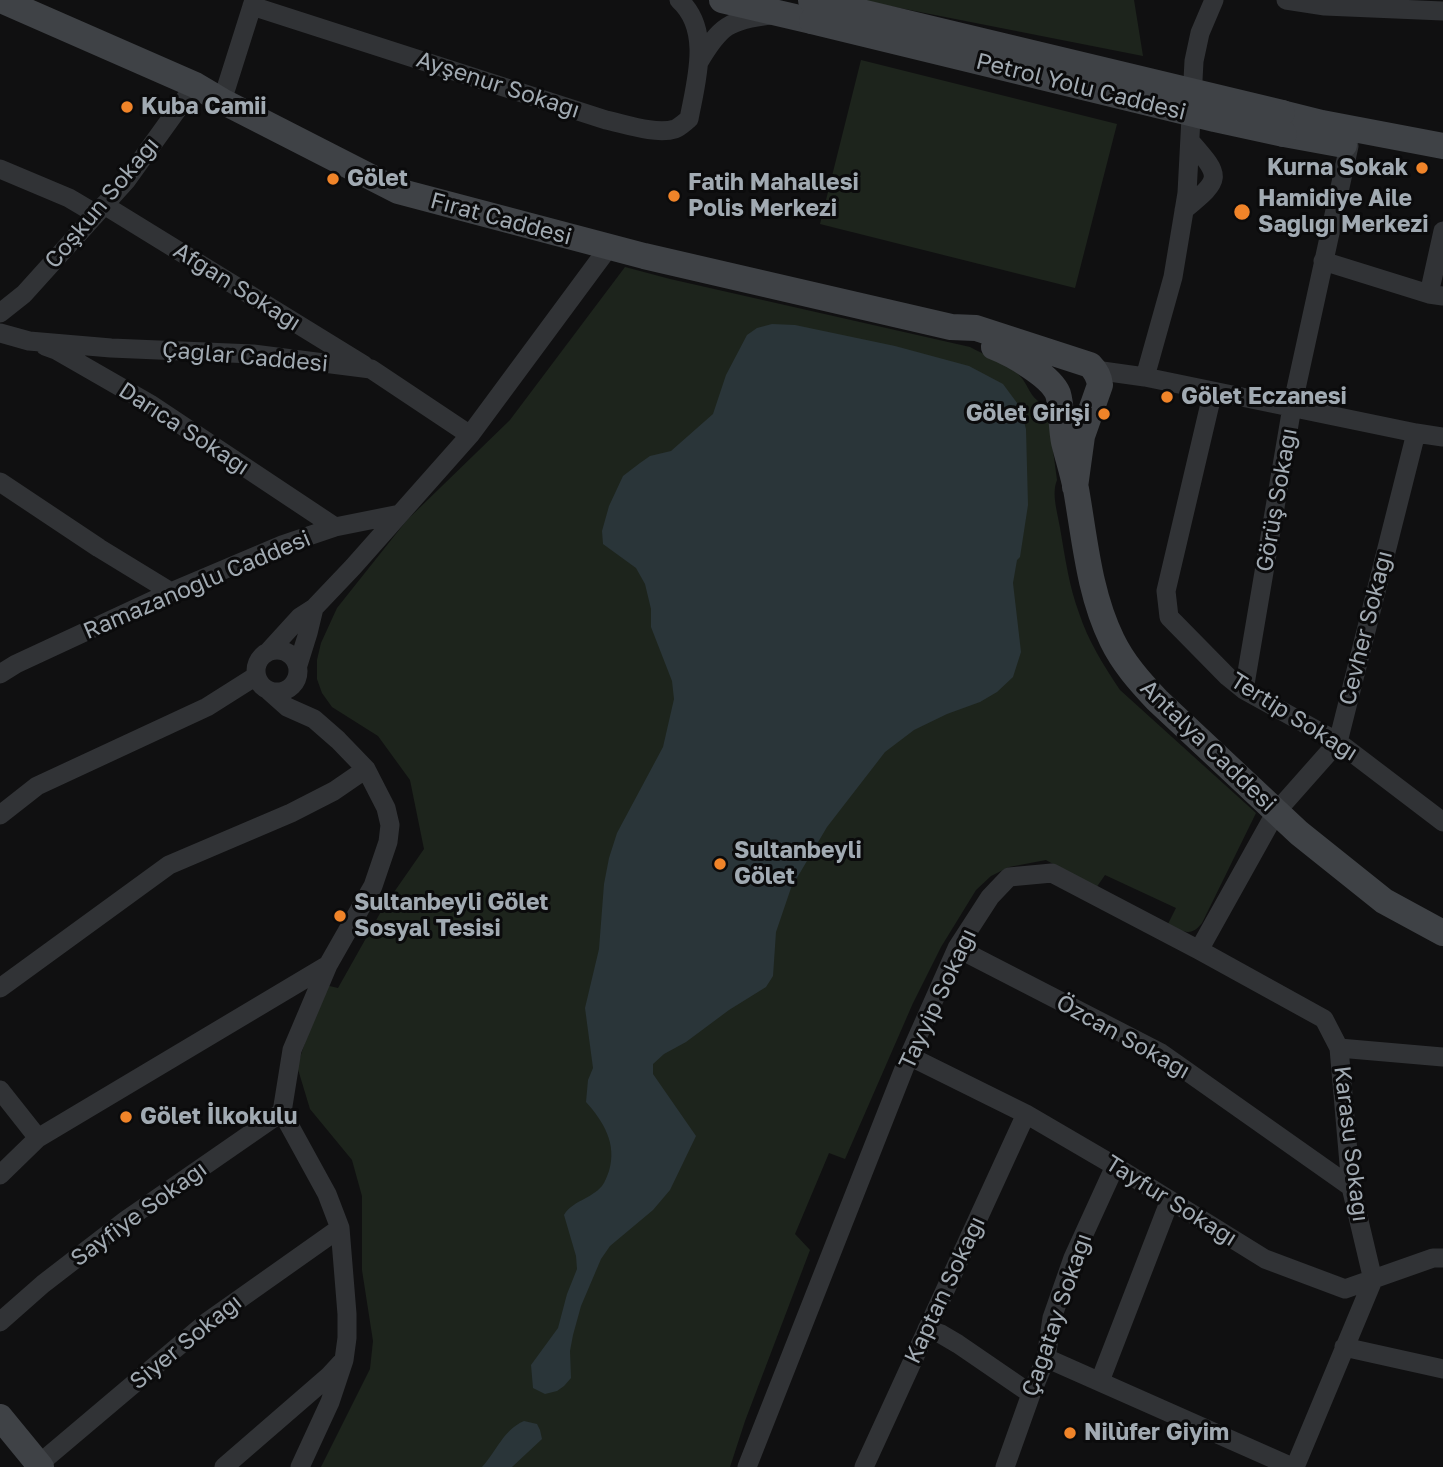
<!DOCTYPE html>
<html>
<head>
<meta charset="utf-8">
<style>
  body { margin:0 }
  canvas { display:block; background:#101011 }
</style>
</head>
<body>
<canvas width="1443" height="1467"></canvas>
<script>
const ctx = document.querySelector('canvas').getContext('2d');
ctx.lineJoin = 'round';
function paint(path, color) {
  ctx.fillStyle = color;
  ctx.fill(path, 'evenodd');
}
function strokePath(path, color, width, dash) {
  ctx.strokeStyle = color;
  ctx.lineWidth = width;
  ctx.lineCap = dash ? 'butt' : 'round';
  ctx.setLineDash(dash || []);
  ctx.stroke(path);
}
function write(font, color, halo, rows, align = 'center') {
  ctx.font = font + ' "Golos Text",sans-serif';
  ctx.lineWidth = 6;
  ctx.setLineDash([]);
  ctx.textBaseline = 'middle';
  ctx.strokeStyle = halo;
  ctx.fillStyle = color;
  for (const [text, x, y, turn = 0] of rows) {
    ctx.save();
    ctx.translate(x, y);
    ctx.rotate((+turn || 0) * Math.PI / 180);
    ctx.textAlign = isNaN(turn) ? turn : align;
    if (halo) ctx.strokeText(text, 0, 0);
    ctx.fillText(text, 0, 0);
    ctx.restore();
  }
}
paint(new Path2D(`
  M859 0H1134L1143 56Z
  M861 60 1117 124 1075 288 820 224Z
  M625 267 670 279 970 347C984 355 1007 363 1019 375 1029 385 1029 397 1043 404L1049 421 1057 480C1051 494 1058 514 1060 528 1065 557 1069 586 1079 613 1088 641 1104 666 1120 690L1256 813 1202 923C1190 938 1183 931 1168 924L1176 908 1105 875 1096 888 1046 860 1009 867 991 876 976 890 941 947 913 1003 845 1159 829 1153 795 1234 810 1250 745 1421 730 1467H321L370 1369 373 1341 362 1270V1196L352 1160 310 1109 297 1066 325 985 338 988 383 908 424 849 410 780 378 736 332 707 322 693 317 679V660L321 643 337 608 407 520 510 420Z`), '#1d241c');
paint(new Path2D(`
  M772 324 795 325 895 346 969 366 1003 384 1020 407 1026 429 1028 505 1020 557 1017 560 1013 583 1021 652 1013 677 997 692 980 702 947 714 914 730 885 752 827 827 791 888 776 932 773 976 766 987 729 1010 686 1042 664 1054 653 1064V1074L696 1136 670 1190 653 1210 610 1246 601 1259 581 1306 573 1335 570 1351 571 1378 564 1386 557 1391 545 1394 533 1388 531 1365 558 1328 567 1294 577 1269 576 1256 564 1215C572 1201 591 1199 602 1186 605 1182 607 1176 609 1171 617 1144 604 1122 586 1102L588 1080 593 1068 585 1008 599 949 604 884 609 858 617 833 663 747 674 699 672 681 651 627V609L645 584 636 568 603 544 602 531 609 506 623 476 640 463 650 456 671 451 713 414 726 375 747 335 757 328Z
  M524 1421 537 1424 540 1430 542 1439 512 1467H482C497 1451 503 1430 524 1421Z`), '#2a3539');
strokePath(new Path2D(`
  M1286 0 1325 6 1443 11
  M252 6 606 120C625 124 656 135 675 129 680 127 685 122 689 119 696 81 712 30 679 0
  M699 62C720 26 729 20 770 15
  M222 101 254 0
  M0 169 69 198 96 214
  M104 205 364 365
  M1184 210C1221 179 1223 178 1190 141
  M1323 261 1429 294 1443 296
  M1429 294 1443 231
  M0 313 24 294 126 181 195 85
  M0 333 29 341 111 348 253 354 371 369 470 435
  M45 346 56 350 150 404 335 527
  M1095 370 1145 377 1416 433 1443 437
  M1145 377 1173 277 1187 193 1194 61 1200 33 1214 0
  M1213 391 1166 591 1169 617 1228 677 1244 690 1338 742 1443 822
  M0 482 99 548 171 592
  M256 671a21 21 0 1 1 42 0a21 21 0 1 1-42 0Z
  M269 651 300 617 314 608 353 567 470 435 609 247
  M298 665 308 633 314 608
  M0 674 16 664 171 592 282 545 335 527 400 514
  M1244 690 1292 407 1349 146
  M269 691 287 707 314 719 338 740 366 769 386 808 390 825 388 842 373 886 328 965 292 1050 282 1112 327 1194 340 1228 347 1314V1338L344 1360 330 1402 300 1467
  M0 815 37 786 207 707 256 676
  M957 948 1161 1053 1351 1187
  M1199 950 1276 812 1338 742 1416 433
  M0 988 169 865 291 813 334 791 366 769
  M909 1056 1026 1114 1115 1166 1265 1259 1345 1289 1433 1258H1443
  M0 1090 38 1138
  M0 1175 38 1138 328 965
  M0 1322 43 1284 126 1220 282 1112
  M927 1329 941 1334 958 1344 1031 1394
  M1344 1347 1443 1369
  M1046 1358 1292 1467
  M1100 1381 1170 1200
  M39 1464 207 1322 340 1228
  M224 1467 329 1376 341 1363
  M747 1467 909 1056 957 948 990 897 1009 877 1052 873 1199 950 1324 1019 1339 1048 1443 1057
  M864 1467 1026 1114
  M1005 1467 1031 1394 1046 1358 1052 1318 1073 1258 1115 1166
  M1295 1467 1373 1280 1351 1187 1339 1048`), '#313336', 19);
strokePath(new Path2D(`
  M1 0 195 85 222 101 398 191 644 256 951 327 976 328 1090 365C1096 371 1099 376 1100 385L1082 436 1075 487
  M722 0 812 21
  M1282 113 1322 123 1443 146
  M1284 134 1344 145
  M994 347C1012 354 1051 376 1058 394 1062 407 1061 428 1064 442 1068 458 1073 474 1076 489 1085 540 1089 593 1112 640 1123 663 1140 682 1157 700L1299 833 1384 901 1443 933
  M0 1417 41 1467`), '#3f4246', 26);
strokePath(new Path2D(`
  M811 0 1282 113
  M812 21 1215 119 1284 134`), '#3f4246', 26);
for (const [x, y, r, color] of [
  [127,107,7,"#f08429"],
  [1422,168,7,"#f08429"],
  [333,179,7,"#f08429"],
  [674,196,7,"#f08429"],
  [1242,212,9,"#f08429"],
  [1167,397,7,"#f08429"],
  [1104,414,7,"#f08429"],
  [720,864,7,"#f08429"],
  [340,916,7,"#f08429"],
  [126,1117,7,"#f08429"],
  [1070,1433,7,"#f08429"]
]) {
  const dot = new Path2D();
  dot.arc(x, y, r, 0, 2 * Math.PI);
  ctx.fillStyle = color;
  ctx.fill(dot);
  strokePath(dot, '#0b0b0c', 2.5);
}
write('23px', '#a1aab2', '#0b0b0c', [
  ["Ayşenur Sokağı",498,85,18],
  ["Petrol Yolu Caddesi",1081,87,14],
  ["Coşkun Sokağı",102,203,-50],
  ["Fırat Caddesi",501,219,15],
  ["Afgan Sokağı",237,287,32],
  ["Çağlar Caddesi",245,357,5],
  ["Darıca Sokağı",184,429,33],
  ["Görüş Sokağı",1277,500,-80],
  ["Ramazanoğlu Caddesi",197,585,-23],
  ["Cevher Sokağı",1366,628,-76],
  ["Tertip Sokağı",1294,717,32],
  ["Antalya Caddesi",1208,746,44],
  ["Tayyip Sokağı",938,999,-65],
  ["Özcan Sokağı",1123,1037,29],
  ["Karasu Sokağı",1351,1144,83],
  ["Tayfur Sokağı",1171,1201,32],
  ["Sayfiye Sokağı",139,1214,-36],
  ["Kaptan Sokağı",945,1290,-65],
  ["Çağatay Sokağı",1057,1315,-71],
  ["Siyer Sokağı",186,1342,-39]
]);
write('bold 23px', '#a1aab2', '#0b0b0c', [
  ["Kuba Camii",141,107],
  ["Kurna Sokak",1408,168,"right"],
  ["Gölet",347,179],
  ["Fatih Mahallesi",688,183],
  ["Polis Merkezi",688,209],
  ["Hamidiye Aile",1258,199],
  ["Sağlığı Merkezi",1258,225],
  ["Gölet Eczanesi",1181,397],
  ["Gölet Girişi",1090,414,"right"],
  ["Sultanbeyli",734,851],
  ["Gölet",734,877],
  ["Sultanbeyli Gölet",354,903],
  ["Sosyal Tesisi",354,929],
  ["Gölet İlkokulu",140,1117],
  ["Nilùfer Giyim",1084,1433]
], 'left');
</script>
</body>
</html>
